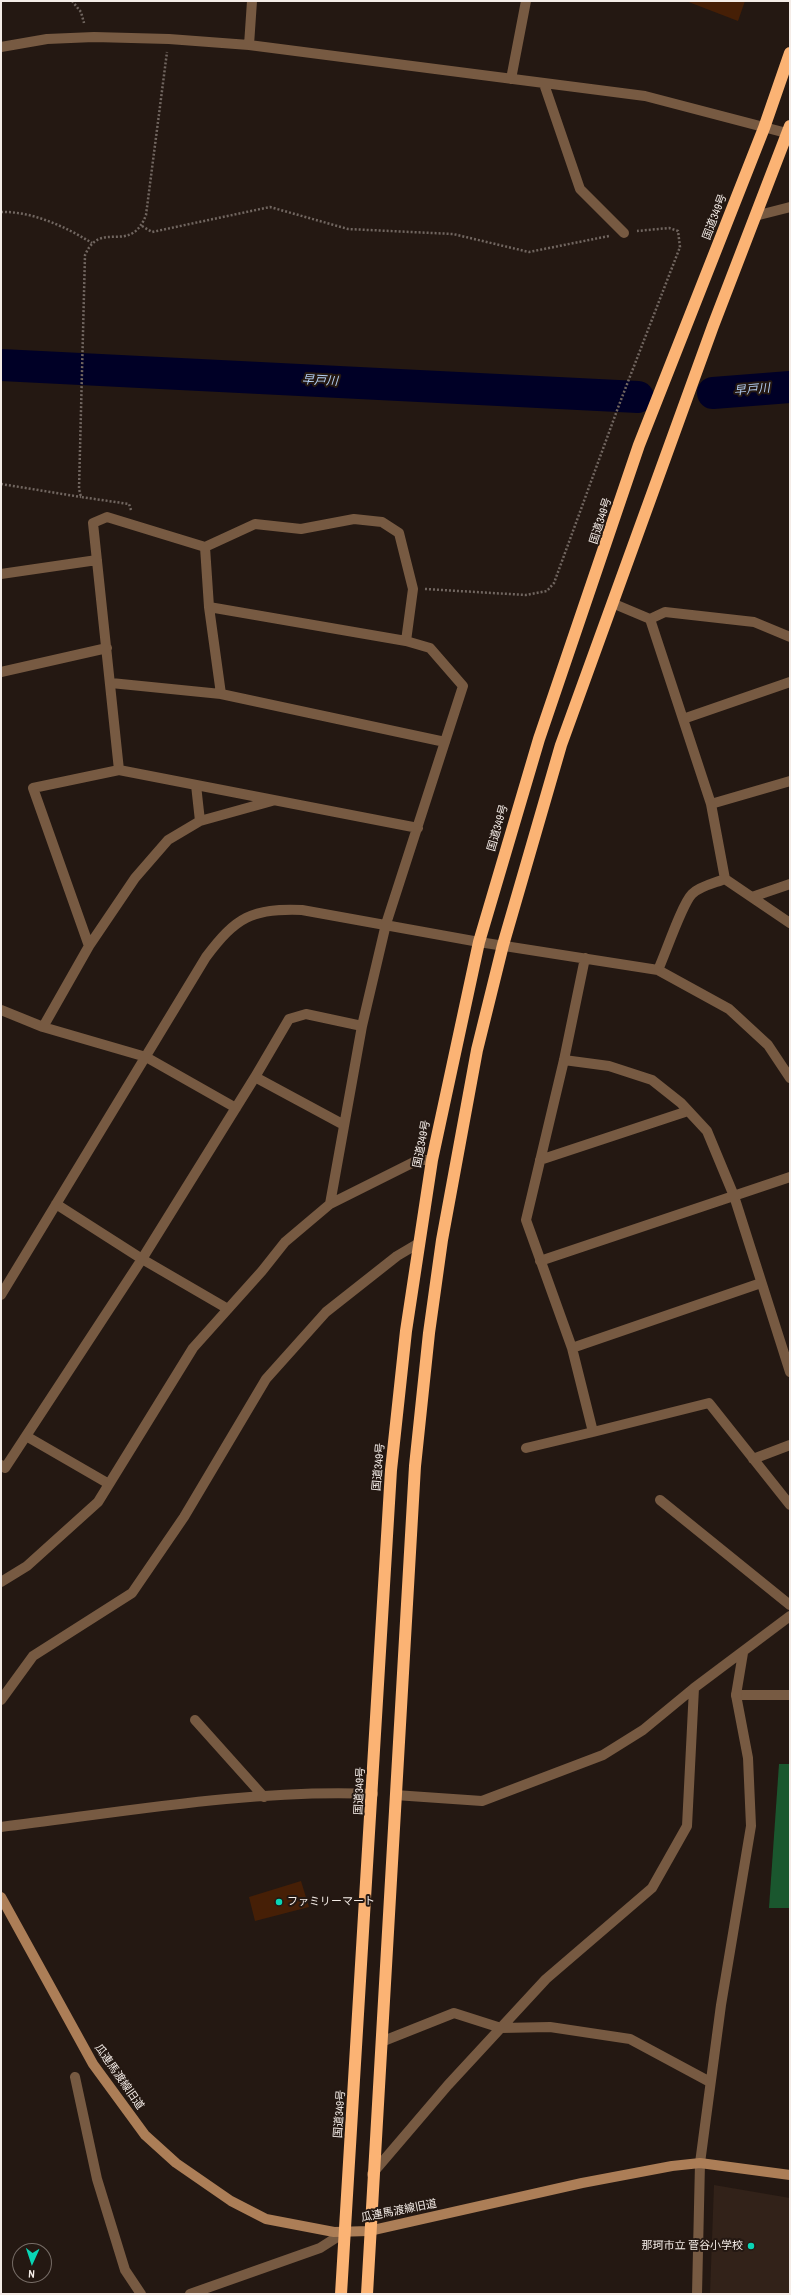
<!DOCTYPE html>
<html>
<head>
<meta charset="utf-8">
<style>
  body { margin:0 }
  #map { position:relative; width:791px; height:2295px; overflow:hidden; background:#241812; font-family:"Archivo Narrow",sans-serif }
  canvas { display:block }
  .frame { position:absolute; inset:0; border:2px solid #f4ece7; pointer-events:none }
  .north { position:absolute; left:12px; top:2243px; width:40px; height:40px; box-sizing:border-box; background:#241812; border:1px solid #776d67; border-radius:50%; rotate:183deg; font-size:11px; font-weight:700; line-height:16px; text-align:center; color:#f4ece7 }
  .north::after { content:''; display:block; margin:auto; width:14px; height:18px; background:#09d5b5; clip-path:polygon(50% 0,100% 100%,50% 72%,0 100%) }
</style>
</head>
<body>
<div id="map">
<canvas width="791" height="2295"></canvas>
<div class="frame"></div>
<div class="north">N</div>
</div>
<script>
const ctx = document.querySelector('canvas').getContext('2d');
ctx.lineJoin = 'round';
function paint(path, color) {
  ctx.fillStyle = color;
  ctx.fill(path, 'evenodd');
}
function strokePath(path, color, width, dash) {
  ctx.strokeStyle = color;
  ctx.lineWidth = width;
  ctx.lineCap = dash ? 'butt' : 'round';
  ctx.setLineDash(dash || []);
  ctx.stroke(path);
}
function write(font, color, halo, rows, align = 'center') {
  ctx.font = font + ' "Archivo Narrow","Noto Sans JP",sans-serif';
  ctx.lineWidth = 4;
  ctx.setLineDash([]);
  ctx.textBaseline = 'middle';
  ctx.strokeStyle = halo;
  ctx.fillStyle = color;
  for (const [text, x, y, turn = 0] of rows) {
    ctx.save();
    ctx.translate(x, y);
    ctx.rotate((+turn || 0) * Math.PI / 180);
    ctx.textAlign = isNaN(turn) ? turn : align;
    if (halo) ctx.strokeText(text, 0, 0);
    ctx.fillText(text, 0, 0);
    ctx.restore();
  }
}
paint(new Path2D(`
  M714 2185 790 2198V2294H710Z`), '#322219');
paint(new Path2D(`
  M779 1764H790V1908H769Z`), '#1a572e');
strokePath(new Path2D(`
  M1 365 638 397
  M713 393 790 387`), '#000026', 32);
paint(new Path2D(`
  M686 1H745L738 21Z
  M301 1881 309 1907 255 1921 249 1897Z`), '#461f06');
strokePath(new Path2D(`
  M72 1 81 12 84 23
  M1 212C32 211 66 227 92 243
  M142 226 152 232 270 207 348 229 453 234 529 252 609 236
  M1 484 81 497
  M131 510 129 504 81 497 79 489 85 255C87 251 89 247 92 244 108 227 132 251 146 215L167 52
  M425 589 526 595 547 591 554 583 619 405 680 247 678 231 669 228 637 231`), '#716660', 2.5, [2, 2]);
strokePath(new Path2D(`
  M755 216 790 207
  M660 1500 790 1605
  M736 1695H790`), '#775a42', 10);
strokePath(new Path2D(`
  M249 45 252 1
  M1 47 47 39 94 37 169 39 249 45 645 96 790 134
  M511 79 526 1
  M544 84 580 189 624 233
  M205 547 255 524 301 529 354 519 382 522 399 533 413 589 406 641
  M1 574 97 560
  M612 603 650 619 665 612 754 622 790 637
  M209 607 221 694
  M650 619 711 804 725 879C715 883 700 886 692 894 682 904 665 955 658 970
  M1 672 107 648
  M111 683 221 694 445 742
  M683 719 790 682
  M119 770 418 828
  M196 785 200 821
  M711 804 790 781
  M725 879 790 923
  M752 897 790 884
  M89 946 135 878 168 840 200 821 272 801
  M585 958 564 1060 526 1220 572 1348 593 1432 709 1403 790 1505
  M1 1010 43 1027 146 1057 236 1108
  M43 1027 89 946 33 788 119 770 93 523 107 517 205 547 209 607 406 641 430 648 463 686 386 924 362 1026 330 1204
  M564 1060 609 1066 652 1080 681 1103 707 1131 734 1196 790 1372
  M344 1125 255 1077 289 1019 306 1014 362 1026
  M540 1160 688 1111
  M540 1261 790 1177
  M1 1295 206 957C236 917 252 908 302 910L479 942 658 970 729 1009 768 1045 790 1078
  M228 1309 142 1259 255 1077
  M572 1348 761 1283
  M26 1436 109 1484
  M526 1448 593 1432
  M753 1459 790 1445
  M1 1465 5 1468 142 1259 56 1204
  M1 1582 27 1566 98 1502 193 1348 262 1271 285 1242 330 1204 418 1160H432
  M1 1700 33 1656 132 1593 184 1517 266 1379 326 1312 397 1256 419 1243
  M195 1720 264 1797
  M395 1795 482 1801 603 1755 643 1730 694 1688 790 1616
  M1 1827C123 1812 250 1789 373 1794
  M381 2042 454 2013 501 2028 550 2027 630 2039 710 2082
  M75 2077 97 2179 125 2270 141 2294
  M372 2174 448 2085 546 1979 652 1888 687 1826 694 1688
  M190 2294 320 2248 345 2232
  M697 2294 700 2163 721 2005 751 1826 748 1758 736 1695 743 1653`), '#775a42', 10);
strokePath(new Path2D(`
  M1 1897 93 2064 145 2135 176 2163 231 2201 266 2219 334 2232 369 2231 582 2183 672 2166 700 2163 790 2175`), '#ac7e57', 10);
strokePath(new Path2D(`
  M341 2294 391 1470 406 1331 432 1160 479 942 539 739 639 445 764 128 790 53
  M367 2294 415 1466 429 1333 442 1240 477 1050 503 945 561 745 713 326 790 126`), '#fbb374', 12);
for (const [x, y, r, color] of [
  [279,1902,4,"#09d5b5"],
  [751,2246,4,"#09d5b5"]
]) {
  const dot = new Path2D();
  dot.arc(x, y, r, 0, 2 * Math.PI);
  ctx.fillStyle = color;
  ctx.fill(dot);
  strokePath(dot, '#241812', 1.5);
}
write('11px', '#f4ece7', '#241812', [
  ["国道349号",715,217,-69],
  ["国道349号",601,521,-72],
  ["国道349号",498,828,-74],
  ["国道349号",422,1144,-79],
  ["国道349号",379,1467,-85],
  ["国道349号",360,1791,-87],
  ["瓜連馬渡線旧道",119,2077,55],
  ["国道349号",340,2114,-86],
  ["瓜連馬渡線旧道",399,2211,-11]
]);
write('11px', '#f4ece7', '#241812', [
  ["ファミリーマート",287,1902],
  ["那珂市立 菅谷小学校",743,2246,"right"]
], 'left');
write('italic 12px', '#b4cff3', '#241812', [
  ["早戸川",320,381,3],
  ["早戸川",752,390,-5]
]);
</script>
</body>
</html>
